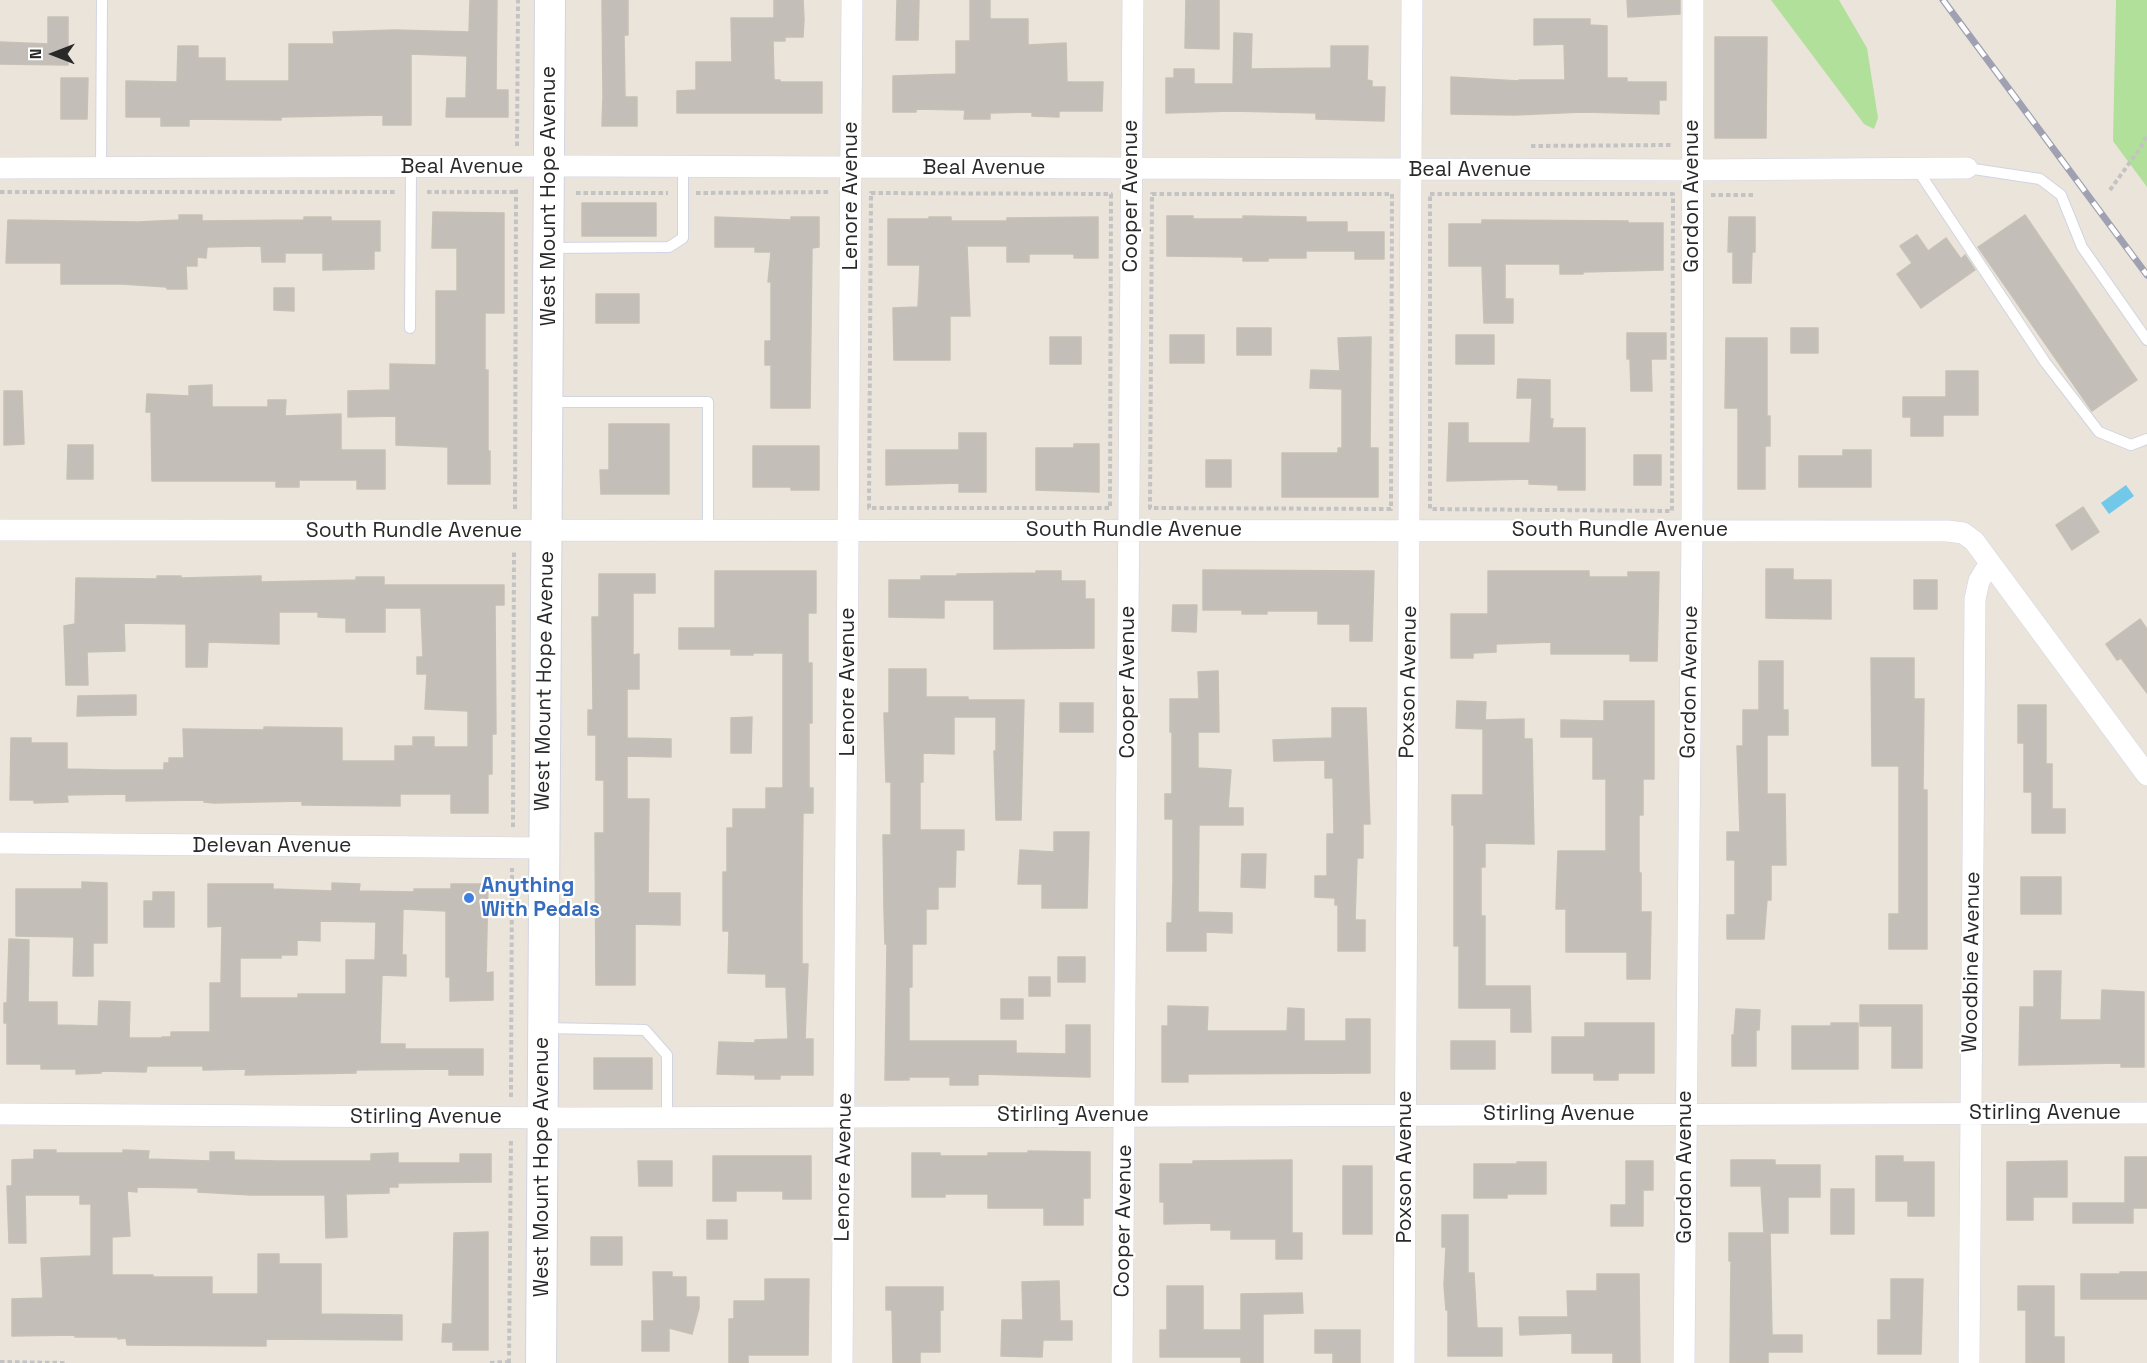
<!DOCTYPE html>
<html>
<head>
<meta charset="utf-8">
<style>
  body { margin:0 }
  #map { position:relative; width:2147px; height:1363px; overflow:hidden; background:#ebe4db; font-family:"Space Grotesk",sans-serif }
  canvas { display:block }
  .north { position:absolute; left:24px; top:24px; width:60px; height:60px; -webkit-text-stroke:4px #fff; paint-order:stroke; rotate:270deg; font-size:16px; font-weight:700; line-height:24px; text-align:center; color:#292929 }
  .north::after { content:''; display:block; margin:auto; width:21px; height:27px; background:#292929; clip-path:polygon(50% 0,100% 100%,50% 72%,0 100%) }
</style>
</head>
<body>
<div id="map">
<canvas width="2147" height="1363"></canvas>
<div class="north">N</div>
</div>
<script>
const ctx = document.querySelector('canvas').getContext('2d');
ctx.lineJoin = 'round';
function paint(path, color) {
  ctx.fillStyle = color;
  ctx.fill(path, 'evenodd');
}
function strokePath(path, color, width, dash) {
  ctx.strokeStyle = color;
  ctx.lineWidth = width;
  ctx.lineCap = dash ? 'butt' : 'round';
  ctx.setLineDash(dash || []);
  ctx.stroke(path);
}
function write(font, color, halo, rows, align = 'center') {
  ctx.font = font + ' "Space Grotesk",sans-serif';
  ctx.lineWidth = 4.5;
  ctx.setLineDash([]);
  ctx.textBaseline = 'middle';
  ctx.strokeStyle = halo;
  ctx.fillStyle = color;
  for (const [text, x, y, turn = 0] of rows) {
    ctx.save();
    ctx.translate(x, y);
    ctx.rotate((+turn || 0) * Math.PI / 180);
    ctx.textAlign = isNaN(turn) ? turn : align;
    if (halo) ctx.strokeText(text, 0, 0);
    ctx.fillText(text, 0, 0);
    ctx.restore();
  }
}
paint(new Path2D(`
  M1771 0H1839L1867 48 1878 118 1874 129 1864 124Z
  M2116 0H2147V187L2113 141Z`), '#b1e09a');
paint(new Path2D(`
  M2126 485 2134 496 2109 514 2101 503Z`), '#72c8e9');
const building = new Path2D(`
  M470 0H497L496 90H508V117H446L447 98H466L467 56 411 54V125H383V115L281 117V120L189 119V126H161V117H126V81L177 82 178 46H198V58H225V81H289V44H334L333 32 394 30 469 32Z
  M602 0H628V35H624L625 97H637V126H602L603 97Z
  M774 0H803L804 19 803 37H785V41H773L774 80H780V82H822V113H677V91L696 90V62H732L731 18H774Z
  M897 0H919L918 40H896Z
  M970 0H990V19H1028V45L1066 43 1067 82H1103L1102 111H1059V117L1032 116V112L990 113V119H964L965 110 916 109V112H893V76L956 74V41H970Z
  M1186 0H1219V49L1185 48Z
  M1627 0H1680V14L1628 17Z
  M48 17H68V65L0 64V42L48 44Z
  M1534 19H1590V25L1607 26V78H1627V82H1666V100H1659V114L1583 112 1515 115 1451 114V77L1519 81V80H1565L1564 44 1534 45Z
  M1234 33 1252 34 1251 69 1331 68V46H1368L1367 80 1372 81V87H1385L1384 121 1316 119V113L1232 111 1166 113V78H1174V69H1194V84H1233Z
  M1715 37H1767L1766 138H1715Z
  M61 78H88L87 119H61Z
  M582 203H656V236H582Z
  M433 212 504 213V313H485V370H488V451H490V484H448V447L396 445V416L348 417V391L390 390V364L436 365V291H457V248H432Z
  M179 215H202V221L304 220V217H331V221H380V251H374V269L323 270V253H285V262H262L261 246 207 247 206 258 197 257V266H186L187 289H167V287L122 284H61V263H6L8 220 138 222 179 220Z
  M2025 215 2137 380 2092 411 1978 247Z
  M1167 216H1193V219H1243V216L1306 217V222H1347V232H1384V259H1355V251H1306V258H1268V261H1243V257L1167 256Z
  M715 217 791 220V217H819V247L812 248 810 408H771V365H765V341H771V282H768L771 252H755V247H715Z
  M929 217H951V221H1007V218L1098 217V258H1074V254H1029V262H1007V246H967L970 316H950V360H894L893 308 918 307 920 265H888V219H929Z
  M1729 217H1755V252H1752L1751 283H1733V252H1728Z
  M1482 220 1628 221V223H1663V270L1583 272V274H1560V264H1505V299H1513V323H1484L1482 266H1449V224H1482Z
  M1917 235 1928 251 1946 238 1961 259 1965 255 1975 270 1921 308 1897 274 1912 263 1900 246Z
  M274 288H294V311L274 310Z
  M596 294H639V323H596Z
  M1237 328H1271V355H1237Z
  M1791 328H1818V353H1791Z
  M1627 333H1666V359H1651L1652 391H1631L1630 359H1627Z
  M1170 335H1204V363H1170Z
  M1456 335H1494V364H1456Z
  M1050 337H1081V364H1050Z
  M1371 337 1370 448H1378V497H1282V453H1338V448H1342V389L1310 388 1311 370 1340 371 1338 338Z
  M1726 338H1767V416H1770V446H1765V489H1738V408H1725Z
  M1946 371H1978V415H1943V436H1911V417H1903V397H1946Z
  M1518 379 1550 380V419H1553L1552 428H1585V490H1558V485L1529 484V479L1447 481 1449 423H1468V443H1530L1532 398H1517Z
  M212 385V407H268V400H286L285 416 341 414V450H385V489H357V480H299V487H276V481H152L151 412H146L147 394 189 396V386Z
  M4 391H22L24 444 4 445Z
  M609 424H669V494H601L600 470H609Z
  M959 433H986V492H959V483L886 485V450H959Z
  M1074 444H1099V492L1036 490V448H1074Z
  M68 445H93V479H67Z
  M753 446H819V490H791V487H753Z
  M1843 450H1871V487H1799V456H1843Z
  M1634 455H1661V485H1634Z
  M1206 460H1231V487H1206Z
  M2083 507 2099 532 2072 550 2056 525Z
  M1766 569H1793V580H1831V619L1766 618Z
  M1203 570 1374 571 1372 641H1350V624H1318V611H1267V614H1242V610H1203Z
  M715 571H816V613H808V663H812V723H809V788H813V813H803L802 902V964H808L805 1039H813V1075H780V1079H755V1075L717 1074 719 1042 755 1043V1040L788 1039 786 987H766V974L728 973 729 931H723V872H727V828H733V809H766V788H783V653H753V655H731V649H679V628H715Z
  M1036 571H1061V581H1085V599H1094V648L994 649V600H944V618L889 617V580H921V576H957V574L1036 573Z
  M1488 571H1589V577H1628V572H1659L1657 661H1630V654H1551V642L1496 644V652L1473 653V658H1451V614H1488Z
  M599 574H655V593H633V655L639 654V689H627V738L671 739V757L627 756V799H649L648 893H680V925L635 924V985H596L595 833H604V780H596V735H588V710H593L592 617H599Z
  M157 576H181V578L261 576V582L356 580V577H384V585H504V605H495L496 734H492V774H488V813H451V794H400V806L302 805V801L214 803 204 802V800L126 801V794L67 795 68 802 34 803V800H10L11 738H31V743H67V769L111 770H164V763H169V758H184L183 729 264 730V727L342 728V761H395V746H413V737H434V747H468V711L425 709 427 674H417V657H423L421 608H385V632H346V618L318 617V612H279V644L208 642 207 667H186V624L124 623 125 651 87 652 88 685H66L64 626 75 624 76 578 157 579Z
  M1914 580H1937V609H1914Z
  M1173 605H1197L1196 632 1172 631Z
  M2140 619 2147 629V693L2121 658 2117 660 2106 644Z
  M1871 658H1914V699H1924L1923 790H1927V949H1889V914H1899V766H1872Z
  M1759 661H1783V710H1788V735H1767V794H1785L1786 865H1771V900H1767L1764 939H1727V915H1735V860H1727V832H1740L1737 746H1743V710H1759Z
  M889 669H926V697H968V700H1024L1021 820H996L994 751H996V717H954V754L923 753V782H920V830H964V850H956L955 887H938V909H926V944H912V987H909V1041H1016V1053L1066 1054V1025H1090V1077L978 1074V1085H950V1077H909V1080H885L887 944H885L884 909 883 835H891V782H886L884 713H889Z
  M1218 671 1219 732H1198V768L1231 770 1228 808H1243V825H1199L1198 912 1232 913V933L1206 932V951H1167V923H1172L1173 881V819H1165V794H1172V732H1170V699H1199L1198 672Z
  M136 695V715L77 716 78 696Z
  M1457 701 1486 702 1485 720 1524 719V739H1532L1534 844 1485 843V867H1481V916H1485V986H1530L1531 1032H1511V1008H1459V946H1454V825H1452V795H1483V729L1456 728Z
  M1604 701H1654V779H1643V815H1639V873H1641V912H1651L1650 979H1627V952H1566V909H1556L1558 851H1606V779H1593V737H1561V720L1604 721Z
  M1060 703H1093V732H1060Z
  M2018 705H2046V764H2052V809H2065V833H2032V792H2024V743H2018Z
  M1332 708H1366L1370 824H1363V858H1357L1355 920H1365V951H1338V905H1335V898L1315 897V876H1327V834H1334L1333 778H1325V760L1274 761 1273 740 1332 738Z
  M752 717 751 753H731V718Z
  M1054 832H1089L1087 908H1042V884H1018L1020 850 1054 852Z
  M1242 854H1266L1265 888 1241 887Z
  M2021 877H2061V914H2021Z
  M82 882 107 883V943H93V976H73L74 937 16 936V889H82Z
  M332 883 360 884 359 891 414 892V889H451V884H488L486 973 493 972V1000L450 1001V977H446V911L403 909 402 955H406V976L382 975 380 1044H405V1049H483V1075H449V1069L356 1070V1073L245 1075 246 1069 203 1070V1066H147L146 1072 101 1071V1073L76 1074V1069H41V1064H7V1023H4V1003H7L9 939 29 940 28 1002H57V1025L98 1026 99 1001 130 1002 129 1038H162V1037H171V1032H210V983H221L222 926 208 927V884H273V889L332 891ZM320 921 376 922 375 960H346V994H298V998H240V958H281V955H297V940L320 941Z
  M153 892H174V927H144V901H153Z
  M1058 957H1085V982H1058Z
  M2034 971H2061L2060 1020H2101L2102 990 2144 992V1067H2121V1063L2019 1065 2020 1007H2034Z
  M1029 977H1050V996H1029Z
  M1001 999H1023V1019H1001Z
  M1860 1005H1922V1068H1892V1026H1860Z
  M1168 1006 1208 1007 1207 1031H1287L1288 1008 1304 1009V1041H1346V1019H1370V1073L1188 1074V1082H1162V1026H1168Z
  M1736 1009 1760 1010 1759 1030H1756V1066H1732V1035H1734Z
  M1585 1023H1654V1073H1618V1080H1594V1073H1552V1037H1585Z
  M1831 1023H1858V1069H1792V1026H1831Z
  M1451 1041H1495V1069H1451Z
  M594 1058H652V1089H594Z
  M34 1150H56V1153H123V1150L149 1151 148 1159 210 1161V1152H234V1160L277 1161H371V1154L398 1153V1163H460V1154H491V1182L398 1183V1187H389V1193L346 1194 347 1237 326 1238 325 1195H251L198 1192V1188L137 1187V1192L127 1191 130 1236 112 1237V1275H153V1277H212V1294H258V1254H279V1264H321V1314L402 1315V1340L266 1339V1346L127 1345 126 1338 118 1339V1337H75V1335L12 1336V1299L43 1298 41 1258 91 1256V1204H80V1195H25L26 1243H9L7 1186H12V1160L34 1159Z
  M1028 1151 1090 1152V1198H1083V1225H1044V1208H988V1194H945V1197H912V1153H940V1156H988V1153H1028Z
  M713 1156H811V1199H783V1191H736V1201H713Z
  M1876 1156H1903V1162H1934V1216H1908V1201H1876Z
  M2125 1157H2147V1208H2133V1223H2073V1203H2125Z
  M1292 1160V1233H1302V1259H1276V1239H1231V1230H1211V1223L1164 1224V1202H1160V1164H1193V1161Z
  M1731 1160H1775V1165H1820V1197H1788V1233H1764L1761 1186H1731Z
  M638 1161H672V1186H639Z
  M1626 1161H1653V1190H1643V1226H1611V1205H1626Z
  M2067 1161V1197H2033V1220H2007V1162Z
  M1517 1162H1546V1194H1507V1198H1474V1164H1517Z
  M1343 1166H1372V1234H1343Z
  M1831 1189H1854V1234H1831Z
  M1442 1215H1468V1273H1474L1477 1328H1502V1356H1448V1310H1446L1444 1285 1446 1247H1442Z
  M707 1220H727V1239H707Z
  M488 1232V1350H453V1342H442L443 1324H452L454 1233Z
  M1729 1233H1770L1772 1335H1802V1352H1768V1363H1730L1731 1261H1729Z
  M591 1237H622V1265H591Z
  M653 1272H672V1277H686V1297H699V1308L692 1334 669 1328V1351H642V1321H654Z
  M2120 1272H2147V1299H2081V1274H2120Z
  M1597 1274H1639L1640 1363H1613V1353H1572V1333L1520 1335 1519 1317H1568L1567 1291H1597Z
  M765 1279H809L808 1355H748V1363H729V1319H734V1301H765Z
  M1891 1279H1923L1921 1354H1878V1320H1891Z
  M1059 1281 1060 1321H1072V1340H1043L1042 1357 1001 1356 1002 1320H1023L1022 1282Z
  M1167 1286H1203V1330H1241V1294L1302 1293 1303 1313 1263 1314V1363H1241V1357H1160V1330H1167Z
  M2018 1286H2054V1337H2064V1363H2026V1310H2018Z
  M886 1287H943V1310H940V1352H920V1363H893L892 1310H886Z
  M1315 1330H1360V1363H1333V1353H1315Z`);
paint(building, '#c3beb8');
strokePath(building, '#c6c0b5', 1.5);
const lane = new Path2D(`
  M1967 168 2040 179 2061 195 2082 247 2147 340
  M101 169 102 0
  M1917 169 2045 362 2099 432 2131 445 2147 439
  M550 248 669 247 683 238V168
  M410 328 411 168
  M550 402H708V532
  M545 1028 645 1030 667 1055V1117`);
const street = new Path2D(`
  M0 168 576 166 1692 170 1967 168
  M0 530 1948 531 1963 533 1974 541 2147 775
  M0 843 544 848
  M0 1114 569 1118 2147 1113
  M842 1363 852 0
  M1122 1363 1133 0
  M1404 1363 1412 0
  M1684 1363 1692 530 1693 0
  M1969 1363 1975 599 1979 581 1990 563`);
const secondary = new Path2D(`
  M541 1363 550 0`);
strokePath(lane, '#d1d4e2', 12);
strokePath(street, '#d1d4e2', 22);
strokePath(secondary, '#d1d4e2', 32);
strokePath(new Path2D(`
  M517 146 518 0
  M1531 146 1673 145
  M2110 190 2141 147 2147 135
  M0 192H395
  M427 192H516
  M576 193H668
  M696 193 830 192
  M871 193 1111 194 1110 508H869Z
  M1152 194H1392L1391 509 1150 508Z
  M1430 194H1673L1672 511 1430 509Z
  M1711 195H1755
  M515 509 516 187
  M513 827 514 550
  M511 1097 512 868
  M0 1362 66 1363
  M490 1363 509 1362
  M509 1363 511 1138`), '#c3c3c3', 4, [4.5, 3]);
strokePath(lane, '#fff', 10);
strokePath(street, '#fff', 21);
strokePath(secondary, '#fff', 30);
const rail = new Path2D(`
  M1943 0 2147 275`);
strokePath(rail, '#9fa1b3', 7);
strokePath(rail, '#fff', 4.5, [14]);
for (const [x, y, r, color] of [
  [469,898,6,"#3f7fe0"]
]) {
  const dot = new Path2D();
  dot.arc(x, y, r, 0, 2 * Math.PI);
  ctx.fillStyle = color;
  ctx.fill(dot);
  strokePath(dot, '#fff', 2);
}
write('21px', '#292929', '#fff', [
  ["Beal Avenue",462,167],
  ["Beal Avenue",984,168],
  ["Beal Avenue",1470,170],
  ["West Mount Hope Avenue",549,196,-90],
  ["Lenore Avenue",851,196,-90],
  ["Cooper Avenue",1131,196,-90],
  ["Gordon Avenue",1692,196,-90],
  ["South Rundle Avenue",1134,530],
  ["South Rundle Avenue",1620,530],
  ["South Rundle Avenue",414,531],
  ["West Mount Hope Avenue",545,681,-89],
  ["Lenore Avenue",848,682,-90],
  ["Cooper Avenue",1128,682,-90],
  ["Poxson Avenue",1409,682,-89],
  ["Gordon Avenue",1690,682,-89],
  ["Delevan Avenue",272,846],
  ["Woodbine Avenue",1972,962,-89],
  ["Stirling Avenue",2045,1113],
  ["Stirling Avenue",1559,1114],
  ["Stirling Avenue",1073,1115],
  ["Stirling Avenue",426,1117],
  ["West Mount Hope Avenue",542,1167,-90],
  ["Lenore Avenue",844,1167,-89],
  ["Poxson Avenue",1405,1167,-90],
  ["Gordon Avenue",1685,1167,-90],
  ["Cooper Avenue",1124,1221,-89]
]);
write('bold 21px', '#366cbe', '#fff', [
  ["Anything",481,886],
  ["With Pedals",481,910]
], 'left');
</script>
</body>
</html>
